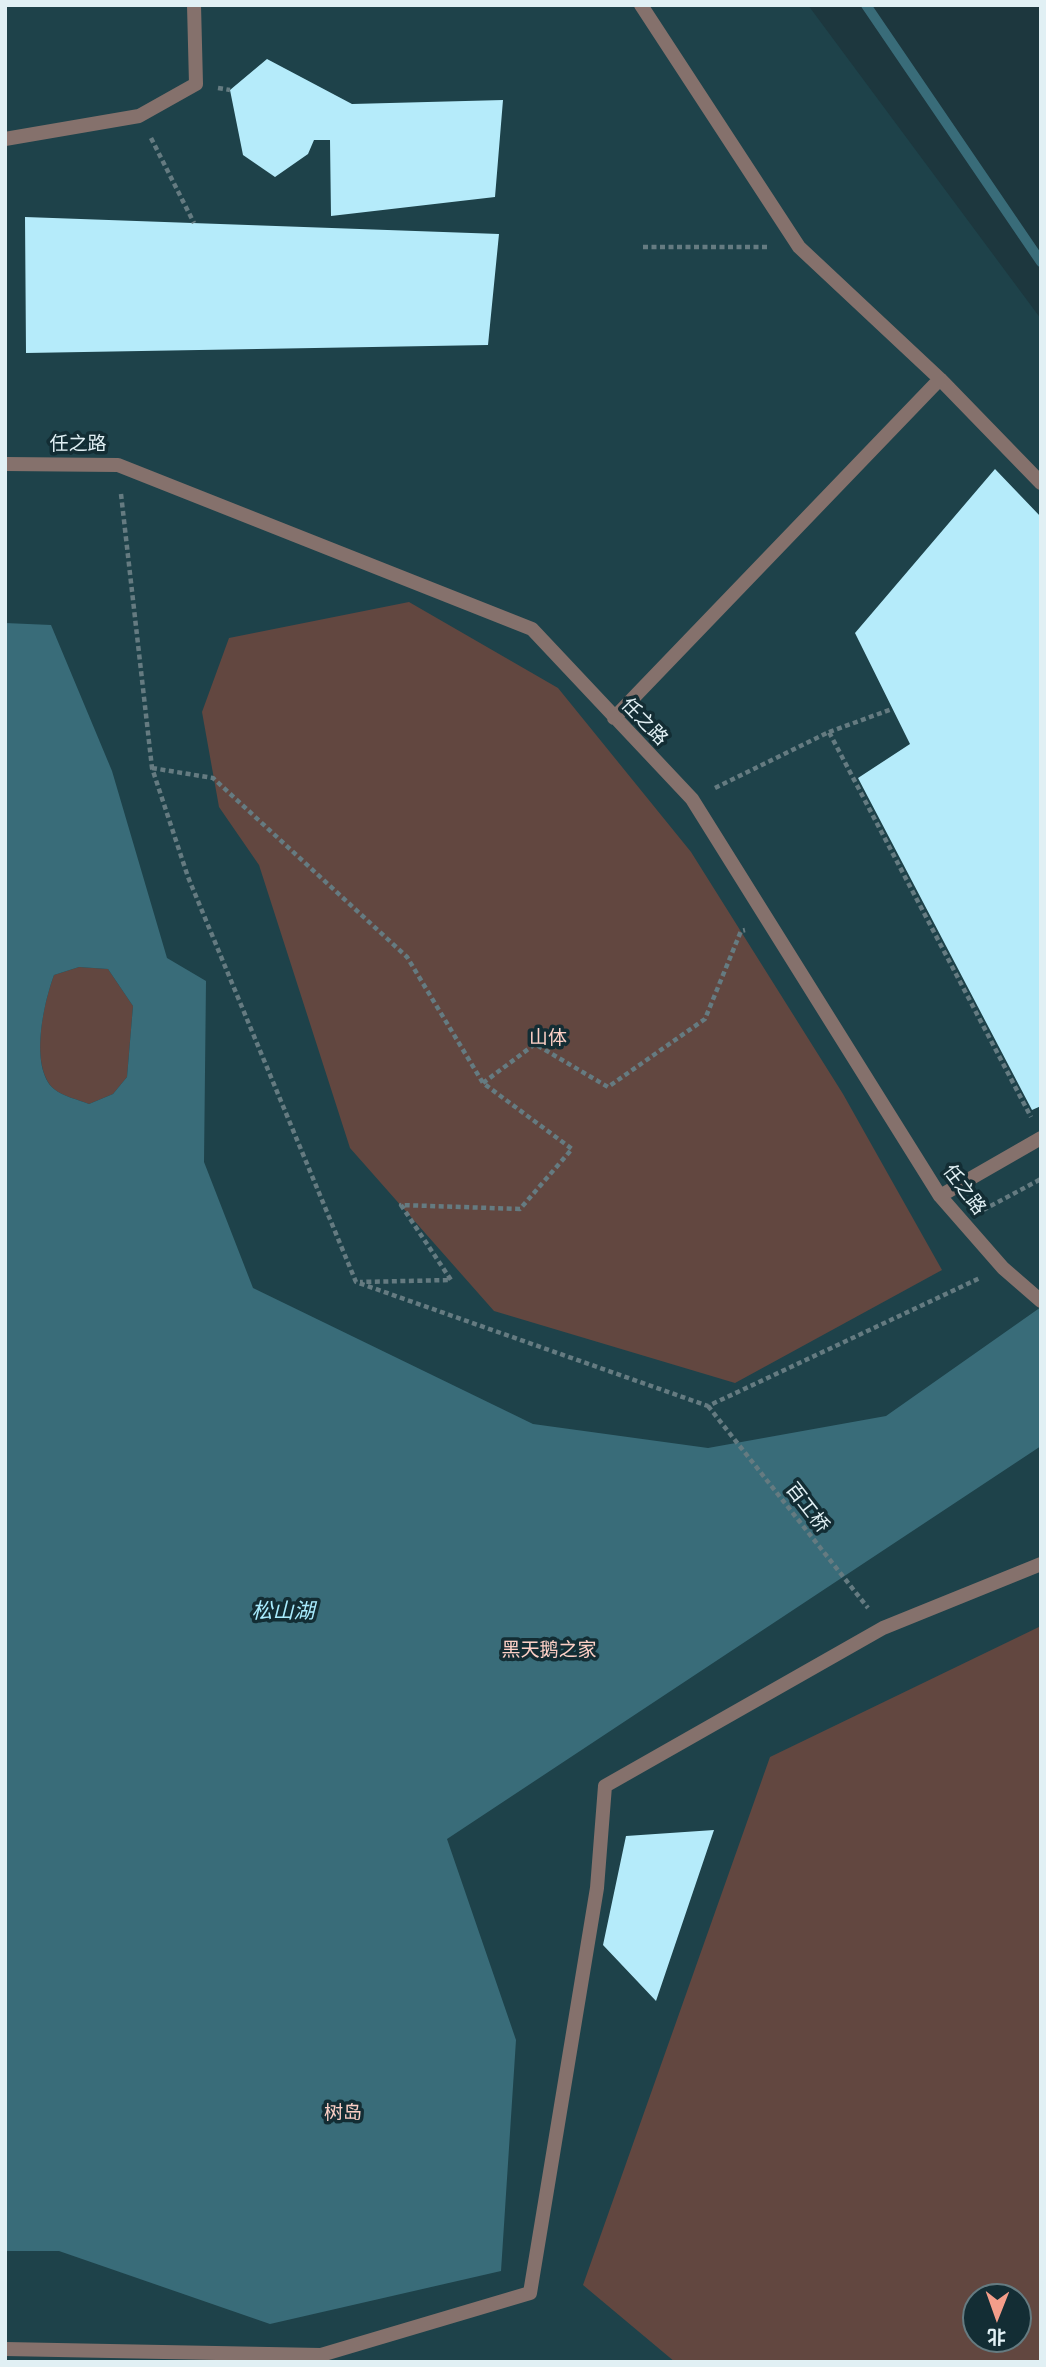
<!DOCTYPE html>
<html>
<head>
<meta charset="utf-8">
<style>
  body { margin:0 }
  #map { position:relative; width:1046px; height:2367px; overflow:hidden; background:#1d373e; font-family:"PT Sans","Noto Sans SC",sans-serif }
  canvas { display:block }
  .frame { position:absolute; inset:0; border:7px solid #e1f0f4; pointer-events:none }
  .north { position:absolute; left:962px; top:2283px; width:70px; height:70px; box-sizing:border-box; background:#132d34; border:2px solid #657b81; border-radius:50%; rotate:181deg; font-size:19px; font-weight:700; line-height:28px; text-align:center; color:#e1f0f4 }
  .north::after { content:''; display:block; margin:auto; width:24px; height:32px; background:#f49e8a; clip-path:polygon(50% 0,100% 100%,50% 72%,0 100%) }
</style>
</head>
<body>
<div id="map">
<canvas width="1046" height="2367"></canvas>
<div class="frame"></div>
<div class="north">北</div>
</div>
<script>
const ctx = document.querySelector('canvas').getContext('2d');
ctx.lineJoin = 'round';
function paint(path, color) {
  ctx.fillStyle = color;
  ctx.fill(path, 'evenodd');
}
function strokePath(path, color, width, dash) {
  ctx.strokeStyle = color;
  ctx.lineWidth = width;
  ctx.lineCap = dash ? 'butt' : 'round';
  ctx.setLineDash(dash || []);
  ctx.stroke(path);
}
function write(font, color, halo, rows, align = 'center') {
  ctx.font = font + ' "PT Sans","Noto Sans SC",sans-serif';
  ctx.lineWidth = 7;
  ctx.setLineDash([]);
  ctx.textBaseline = 'middle';
  ctx.strokeStyle = halo;
  ctx.fillStyle = color;
  for (const [text, x, y, turn = 0] of rows) {
    ctx.save();
    ctx.translate(x, y);
    ctx.rotate((+turn || 0) * Math.PI / 180);
    ctx.textAlign = isNaN(turn) ? turn : align;
    if (halo) ctx.strokeText(text, 0, 0);
    ctx.fillText(text, 0, 0);
    ctx.restore();
  }
}
paint(new Path2D(`
  M5 5H808L1041 319V2362H5ZM976 2297H1018V2339H976Z`), '#1e424a');
paint(new Path2D(`
  M409 602 558 688 691 852 843 1094 942 1270 735 1383 494 1311 350 1148 259 865 219 807 202 712 229 638Z
  M79 967 108 969 133 1006 127 1077 113 1094 89 1104C79 1100 62 1096 54 1089 29 1066 44 1002 54 975Z
  M1041 1626V2362H675L583 2285 770 1757ZM1018 2297V2339H976V2297Z`), '#624740');
paint(new Path2D(`
  M5 623 51 625 112 771 167 958 206 981 204 1162 253 1288 533 1424 708 1448 886 1416 1041 1307V1446L447 1839 516 2040 501 2271 270 2324 59 2251H5ZM79 967 108 969 133 1006 127 1077 113 1094 89 1104C79 1100 62 1096 54 1089 29 1067 44 1002 54 975Z`), '#396c79');
strokePath(new Path2D(`
  M866 5 1041 262`), '#396c79', 10);
paint(new Path2D(`
  M267 59 352 104 503 100 495 197 331 216 330 140H314L308 154 275 177 243 155 230 90Z
  M25 217 499 234 488 345 26 353Z
  M995 469 1041 517V1106L1032 1110 858 778 910 744 855 633Z
  M714 1830 656 2001 603 1945 626 1836Z`), '#b5ebfa');
strokePath(new Path2D(`
  M218 88 230 90
  M151 138 194 223
  M643 247H770
  M121 494 152 768 188 877 356 1282 708 1406 980 1278
  M829 732 892 709
  M152 768 213 778 407 957 483 1083 572 1149 520 1209 401 1205 451 1280 360 1282
  M715 788 829 732 1031 1117
  M483 1083 535 1044 608 1087 705 1019 741 931 745 930
  M983 1210 1041 1179
  M708 1406 868 1608`), '#657b81', 4.5, [5, 3.5]);
strokePath(new Path2D(`
  M5 139 139 116 196 84 194 5`), '#85716c', 14);
strokePath(new Path2D(`
  M641 5 799 247 940 379 1041 483
  M5 464 118 465 532 629 692 799 940 1196 1003 1268 1041 1301
  M614 718 940 379
  M940 1196 1041 1138
  M5 2349 321 2355 530 2293 597 1888 605 1786 883 1628 1041 1564`), '#85716c', 14);
write('19px', '#e1f0f4', '#132d34', [
  ["任之路",78,445],
  ["任之路",644,722,46],
  ["任之路",964,1190,53],
  ["百工桥",807,1508,52]
]);
write('19px', '#fdd0c6', '#132d34', [
  ["山体",548,1039],
  ["黑天鹅之家",549,1651],
  ["树岛",343,2114]
]);
write('italic 21px', '#a9ecfe', '#132d34', [
  ["松山湖",283,1612]
]);
</script>
</body>
</html>
